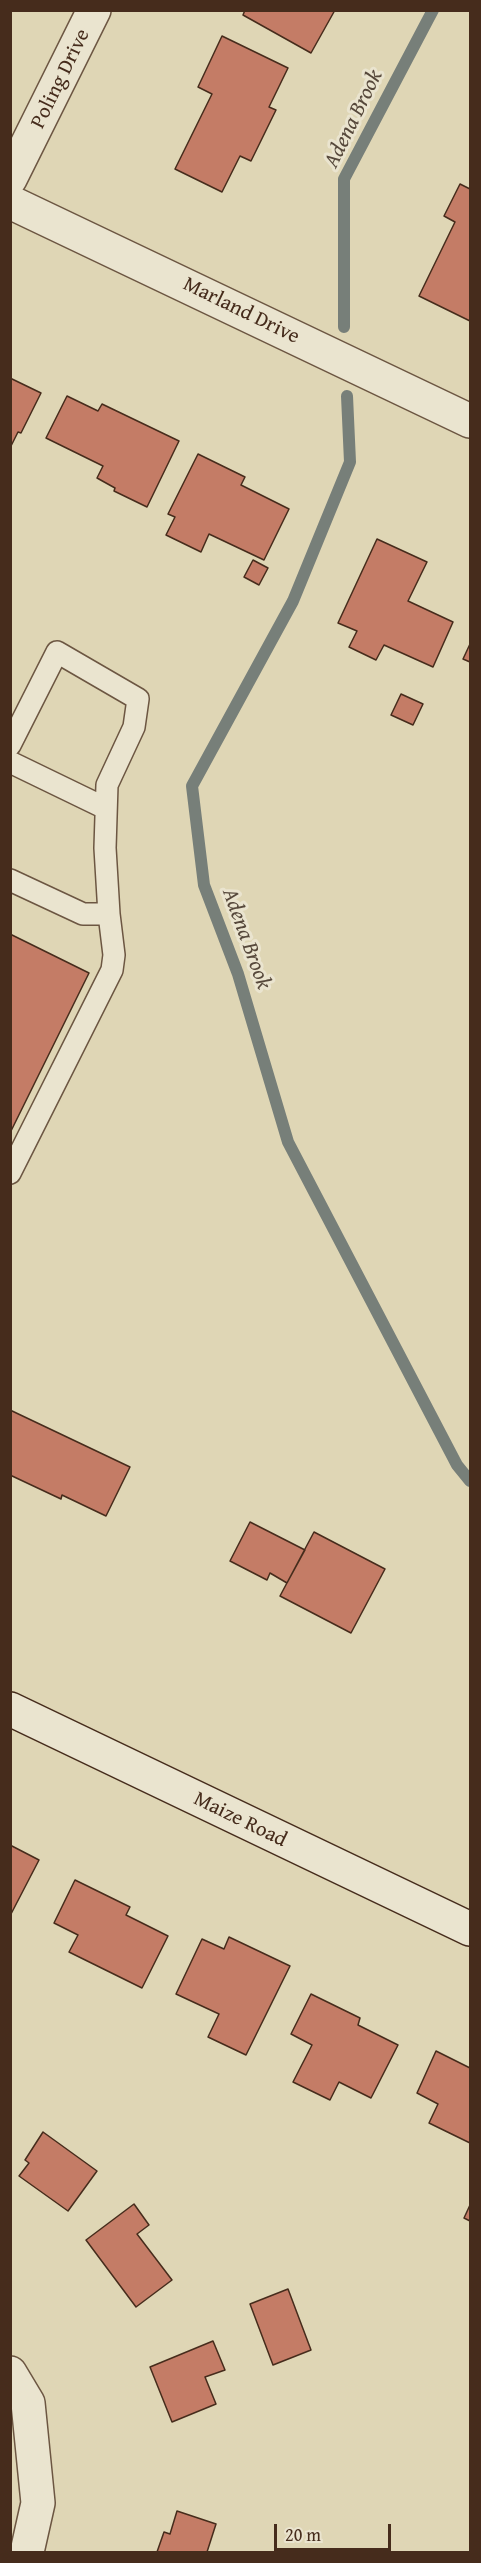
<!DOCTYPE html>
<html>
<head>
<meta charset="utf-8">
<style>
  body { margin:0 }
  #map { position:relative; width:481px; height:2563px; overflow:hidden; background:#dfd6b5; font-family:"Gentium Book Plus",serif }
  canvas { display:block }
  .frame { position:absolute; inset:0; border:12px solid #462c1c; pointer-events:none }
  .scale { position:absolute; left:274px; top:2524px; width:117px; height:27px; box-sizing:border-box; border:3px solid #462c1c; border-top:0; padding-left:8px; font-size:18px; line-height:21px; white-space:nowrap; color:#462c1c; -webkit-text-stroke:4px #eae4cf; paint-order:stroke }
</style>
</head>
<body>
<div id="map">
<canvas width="481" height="2563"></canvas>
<div class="frame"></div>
<div class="scale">20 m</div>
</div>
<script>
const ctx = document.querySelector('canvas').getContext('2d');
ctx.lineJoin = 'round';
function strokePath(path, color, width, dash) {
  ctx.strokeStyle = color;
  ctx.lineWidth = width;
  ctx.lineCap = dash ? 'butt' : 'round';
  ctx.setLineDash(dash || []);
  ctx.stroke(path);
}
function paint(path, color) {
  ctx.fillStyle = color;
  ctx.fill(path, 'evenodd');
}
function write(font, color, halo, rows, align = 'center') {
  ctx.font = font + ' "Gentium Book Plus",serif';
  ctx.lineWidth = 6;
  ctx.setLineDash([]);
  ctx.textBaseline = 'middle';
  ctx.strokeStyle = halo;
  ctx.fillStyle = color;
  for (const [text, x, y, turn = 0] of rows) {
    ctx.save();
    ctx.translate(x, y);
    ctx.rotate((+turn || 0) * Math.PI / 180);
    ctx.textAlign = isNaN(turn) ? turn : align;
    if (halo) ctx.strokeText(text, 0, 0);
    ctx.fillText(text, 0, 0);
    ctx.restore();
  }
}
strokePath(new Path2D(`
  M344 327V179L433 10
  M347 396 350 462 293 601 192 786 204 885 238 974 288 1142 457 1465 470 1481`), '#777f79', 12);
const building = new Path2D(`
  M245 10H335L311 53 243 15Z
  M222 36 288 68 269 107 276 110 251 161 240 156 222 192 175 169 212 94 198 87Z
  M460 184 470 189V321L419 296 455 222 444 216Z
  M10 378 41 393 21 433 18 432 10 448Z
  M67 396 98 411 102 404 179 441 147 507 114 491 115 488 97 478 103 466 46 438Z
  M198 454 245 477 241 485 289 509 264 560 209 534 201 552 166 535 175 517 168 514Z
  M377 539 427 562 408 601 453 622 433 667 384 645 376 660 349 647 357 631 338 623Z
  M253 560 268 568 259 585 244 577Z
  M470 644V662L463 659Z
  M401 694 423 704 413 725 391 715Z
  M10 934 89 973 10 1133Z
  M10 1410 130 1467 106 1516 62 1495 61 1499 10 1475Z
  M250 1522 305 1550 287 1583 270 1573 267 1580 230 1561Z
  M314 1532 385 1569 351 1633 280 1596Z
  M10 1845 39 1860 11 1914 10 1913Z
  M75 1880 130 1907 126 1915 168 1936 142 1988 69 1952 78 1935 54 1923Z
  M229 1937 290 1966 246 2055 208 2037 219 2014 176 1994 202 1939 224 1949Z
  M311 1994 360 2018 358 2025 398 2045 371 2098 339 2082 330 2100 293 2082 312 2045 291 2034Z
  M436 2051 470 2068V2143L429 2123 438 2104 417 2093Z
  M43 2132 97 2171 68 2211 19 2176 29 2163 25 2160Z
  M134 2204 149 2225 137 2234 172 2280 136 2307 86 2240Z
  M470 2205V2221L464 2218Z
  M288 2289 311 2350 273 2365 250 2304Z
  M213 2341 225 2370 205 2377 216 2404 172 2422 150 2367Z
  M177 2511 216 2524 207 2552H157L164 2532 170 2534Z`);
paint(building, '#c47c66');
strokePath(building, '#462c1c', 1.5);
const lane = new Path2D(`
  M10 745 57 652 138 699 134 727 107 785 105 848 109 914 114 955 112 970 10 1173
  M10 762 105 808
  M10 880 83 914H109`);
const street = new Path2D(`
  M10 179 94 10
  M10 202 470 421
  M10 2373 28 2403 38 2503 27 2552`);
const secondary = new Path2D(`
  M10 1709 470 1929`);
strokePath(lane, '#6c5642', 24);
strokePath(street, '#6c5642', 36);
strokePath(secondary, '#462c1c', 36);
strokePath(lane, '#eae4cf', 21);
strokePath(street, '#eae4cf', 33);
strokePath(secondary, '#eae4cf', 33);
write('21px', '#462c1c', '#eae4cf', [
  ["Poling Drive",61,79,-64],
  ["Marland Drive",241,311,26],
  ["Maize Road",240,1820,26]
]);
write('italic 22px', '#56483b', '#eae4cf', [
  ["Adena Brook",354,119,-64],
  ["Adena Brook",246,939,70]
]);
</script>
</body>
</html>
